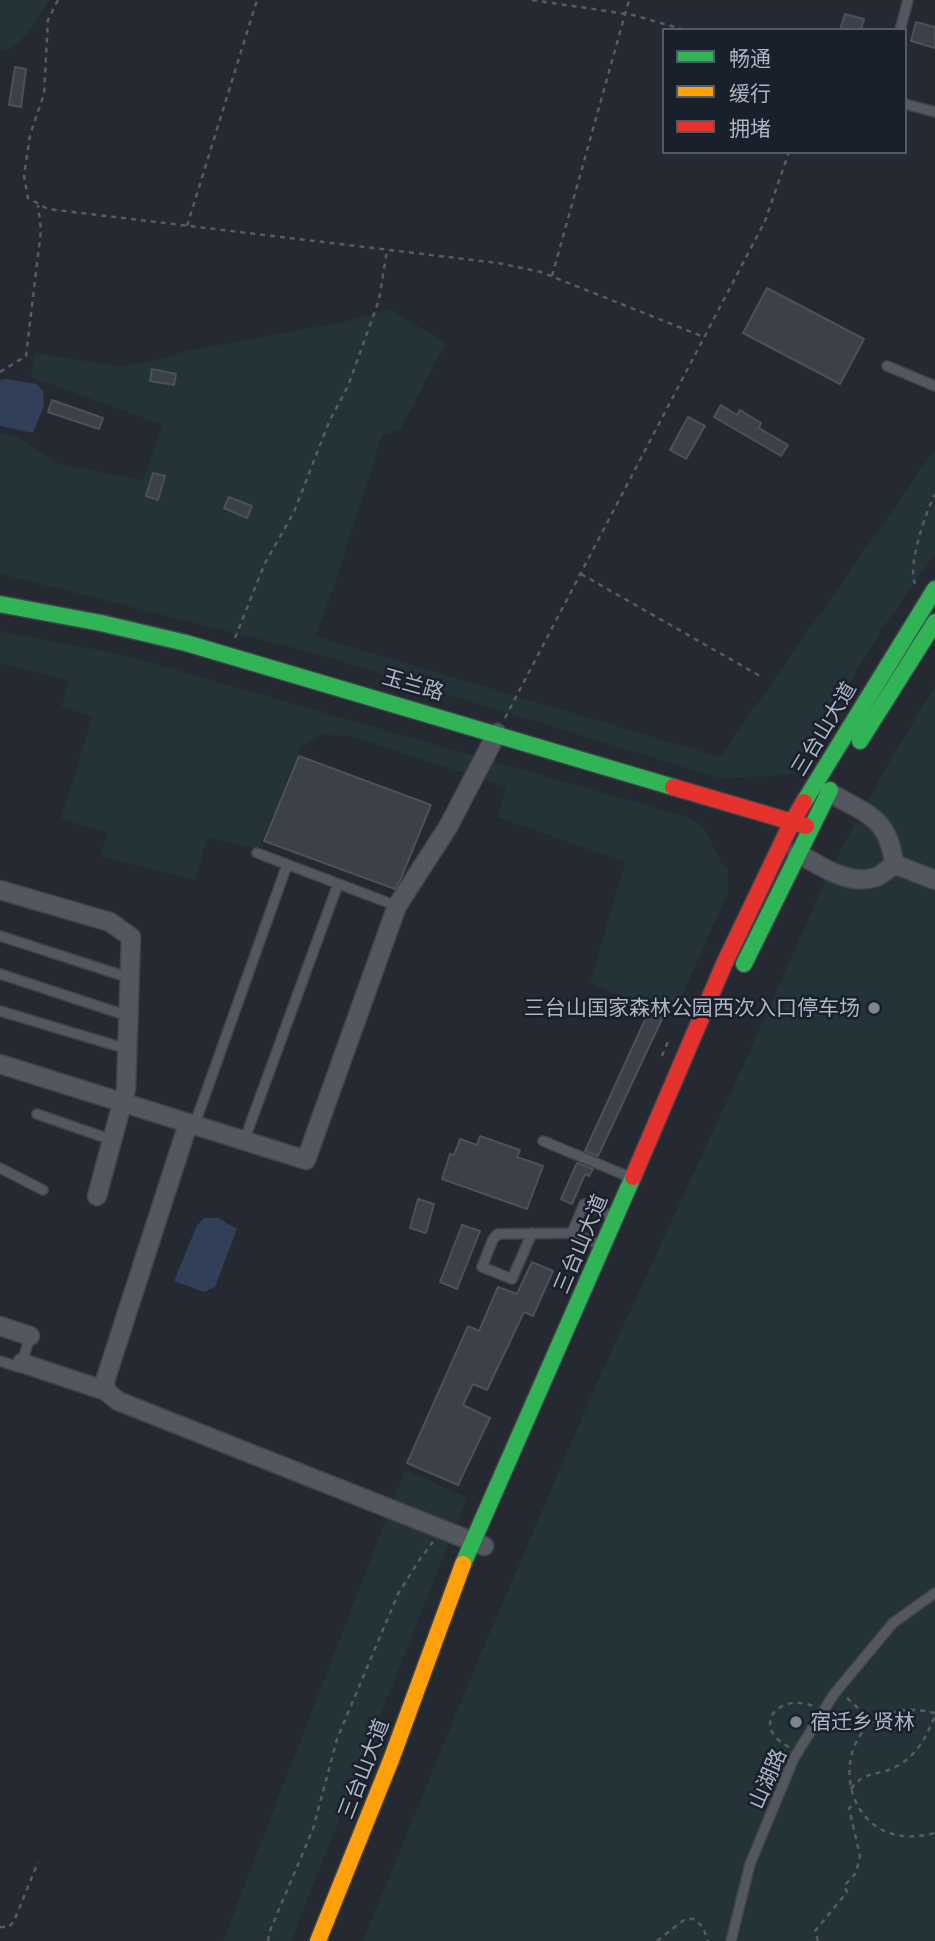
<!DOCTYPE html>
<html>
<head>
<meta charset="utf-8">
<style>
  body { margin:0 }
  #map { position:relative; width:935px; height:1941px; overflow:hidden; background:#252931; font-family:"Asap Condensed","Noto Sans SC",sans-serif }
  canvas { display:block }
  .legend { position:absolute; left:662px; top:28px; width:245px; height:126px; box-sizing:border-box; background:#191f2b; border:2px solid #545b68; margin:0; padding:9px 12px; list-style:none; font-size:21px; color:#adb4c3 }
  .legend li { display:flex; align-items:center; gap:14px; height:35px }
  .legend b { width:35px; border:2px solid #545b68 }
</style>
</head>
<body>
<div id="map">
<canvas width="935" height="1941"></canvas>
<ul class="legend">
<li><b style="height:9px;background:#30b455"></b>畅通</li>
<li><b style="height:9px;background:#ff9f0a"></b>缓行</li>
<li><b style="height:9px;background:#e5322d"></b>拥堵</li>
</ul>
</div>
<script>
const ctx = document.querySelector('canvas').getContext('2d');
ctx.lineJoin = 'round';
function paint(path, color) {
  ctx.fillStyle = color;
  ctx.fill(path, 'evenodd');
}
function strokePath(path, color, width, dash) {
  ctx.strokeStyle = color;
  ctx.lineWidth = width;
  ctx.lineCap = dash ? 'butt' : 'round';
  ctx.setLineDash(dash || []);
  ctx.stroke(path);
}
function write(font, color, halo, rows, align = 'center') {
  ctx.font = font + ' "Asap Condensed","Noto Sans SC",sans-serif';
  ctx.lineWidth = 5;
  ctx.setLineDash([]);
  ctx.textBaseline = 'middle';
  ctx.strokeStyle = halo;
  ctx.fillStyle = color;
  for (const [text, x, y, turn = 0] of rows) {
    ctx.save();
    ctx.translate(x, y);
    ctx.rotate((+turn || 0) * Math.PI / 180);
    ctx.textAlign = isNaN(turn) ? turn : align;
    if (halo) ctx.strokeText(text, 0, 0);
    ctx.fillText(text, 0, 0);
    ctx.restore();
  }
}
paint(new Path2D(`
  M0 0H50C37 19 24 47 0 51Z
  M389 309 446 343 400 430 382 435 334 587 315 636 720 757 935 449V554L882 629 796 772C785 777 735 777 719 778L310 652 0 574V432L17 436 55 463 143 480 163 425 31 377 35 353 120 366 154 360 186 351 343 322Z
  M0 631 124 655 687 817C717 832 708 849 728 870V893L676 1009 668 1006 651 1009 590 983 625 862 497 817 506 787 351 736 323 735 302 746 258 849 212 838 207 840 195 880 100 856 108 833 61 819 92 716 61 707 69 681 0 663Z
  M935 686V1941H363L476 1665 595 1387 753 1044 830 870 885 769Z
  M405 1470 467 1497 291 1941H223Z`), '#233337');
paint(new Path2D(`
  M6 379 37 384 43 391 44 405 33 433 0 426V380Z
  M205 1218H218L237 1229 215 1287 204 1292 174 1281 197 1225Z`), '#323f59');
const building = new Path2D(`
  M845 14 864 19 861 30H840Z
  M916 22 935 27V48L911 41Z
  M15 67 26 69 21 107 9 105Z
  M767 288 864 339 840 384 743 333Z
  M152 369 176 374 174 385 150 381Z
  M52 400 103 418 99 429 48 412Z
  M721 405 737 415 740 410 761 423 759 428 788 445 781 456 714 417Z
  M688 417 705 426 686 459 670 450Z
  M153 473 165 476 158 500 146 496Z
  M229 497 252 506 247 518 224 508Z
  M299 756 431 805 401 878 395 889 264 841Z
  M654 1000 668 1006 598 1156 585 1151Z
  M480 1136 520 1150 517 1157 543 1166 527 1209 442 1179 450 1154 454 1155 460 1139 477 1145Z
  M577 1163 593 1169 589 1176 585 1174 572 1204 561 1199Z
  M418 1199 434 1204 426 1233 410 1228Z
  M462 1225 480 1231 457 1289 440 1282Z
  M532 1262 553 1271 533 1316 524 1312 487 1390 473 1384 463 1405 490 1418 458 1485 407 1463 468 1326 479 1331 498 1287 517 1294Z`);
paint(building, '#3c4048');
strokePath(building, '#4c5159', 2);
const lane = new Path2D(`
  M900 30 908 0
  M905 104 935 112
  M887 366 935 386
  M257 853 397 906
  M0 936 130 978
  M0 974 128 1016
  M0 1011 127 1049
  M37 1114 112 1140
  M194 1126 287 865
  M244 1141 338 884
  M543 1141 632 1178
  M0 1168 43 1190
  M532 1233 512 1279 482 1267 493 1239 498 1234 572 1233
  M601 1245 572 1233 584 1204 614 1217
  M0 1361 18 1367 22 1363 30 1336
  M731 1941 750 1864 794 1758 834 1694 893 1623 935 1593`);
const street = new Path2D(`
  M797 853C820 865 849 887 876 877 882 875 889 868 894 864 889 817 865 813 828 792
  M894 864 935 880
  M0 890 110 922 131 937 126 1089 97 1196
  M0 1064 306 1160 397 906 448 827 497 733
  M0 1326 30 1336
  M22 1363 106 1391 118 1401 484 1546
  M106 1391 105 1381 188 1124`);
const fast = new Path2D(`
  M0 604 101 623 186 643 673 787
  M860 741 935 622
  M804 802 935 589
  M744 964 830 790
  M463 1564 633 1177`);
const slow = new Path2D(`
  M318 1941 391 1760 463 1564`);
const jam = new Path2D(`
  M673 787 806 826
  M633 1177 725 962 792 822 804 802`);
strokePath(lane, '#41444a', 12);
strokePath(street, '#41444a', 21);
strokePath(fast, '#41444a', 19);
strokePath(slow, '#41444a', 19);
strokePath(jam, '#41444a', 19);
strokePath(new Path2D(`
  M58 0 48 20 44 94 30 135 24 176 28 198 48 209 498 263 541 272 704 337
  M532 0 633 15 685 30
  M187 226 257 0
  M552 276 629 0
  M0 372 26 356 41 230 38 205
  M581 574 760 676
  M915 584C907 565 926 512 935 494
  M235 638 265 563 294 512 329 422 348 386 379 300 387 250
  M505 718 765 221 789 152
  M662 1056 669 1039
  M847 1698 873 1722
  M935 1713C818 1685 824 1863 935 1833
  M789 1747C751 1728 776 1692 813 1706
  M851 1789C865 1769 880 1777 899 1765 918 1754 927 1735 935 1716
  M0 1927H9L14 1921 38 1862
  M268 1941 269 1933 313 1829 337 1739 398 1594 420 1559 433 1542
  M657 1941 685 1919H694L703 1927 708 1941
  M818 1941 815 1931 847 1892 844 1886 856 1873 860 1856 849 1808 856 1803`), '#575c63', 2.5, [5, 5]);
strokePath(lane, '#54575f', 9);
strokePath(street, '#54575f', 18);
strokePath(fast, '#30b455', 16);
strokePath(slow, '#ff9f0a', 16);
strokePath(jam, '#e5322d', 16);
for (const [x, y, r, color] of [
  [874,1008,7,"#7d8390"],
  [796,1722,7,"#7d8390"]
]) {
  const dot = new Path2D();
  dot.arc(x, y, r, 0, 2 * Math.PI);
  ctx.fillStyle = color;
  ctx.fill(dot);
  strokePath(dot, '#191f2b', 2.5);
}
write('21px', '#adb4c3', '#191f2b', [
  ["玉兰路",413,685,16],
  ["三台山大道",824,729,-59],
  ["三台山大道",581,1244,-67],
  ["三台山大道",364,1769,-69],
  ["山湖路",768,1779,-66]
]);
write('21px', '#adb4c3', '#191f2b', [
  ["三台山国家森林公园西次入口停车场",860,1008],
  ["宿迁乡贤林",810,1722,"left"]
], 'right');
</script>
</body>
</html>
